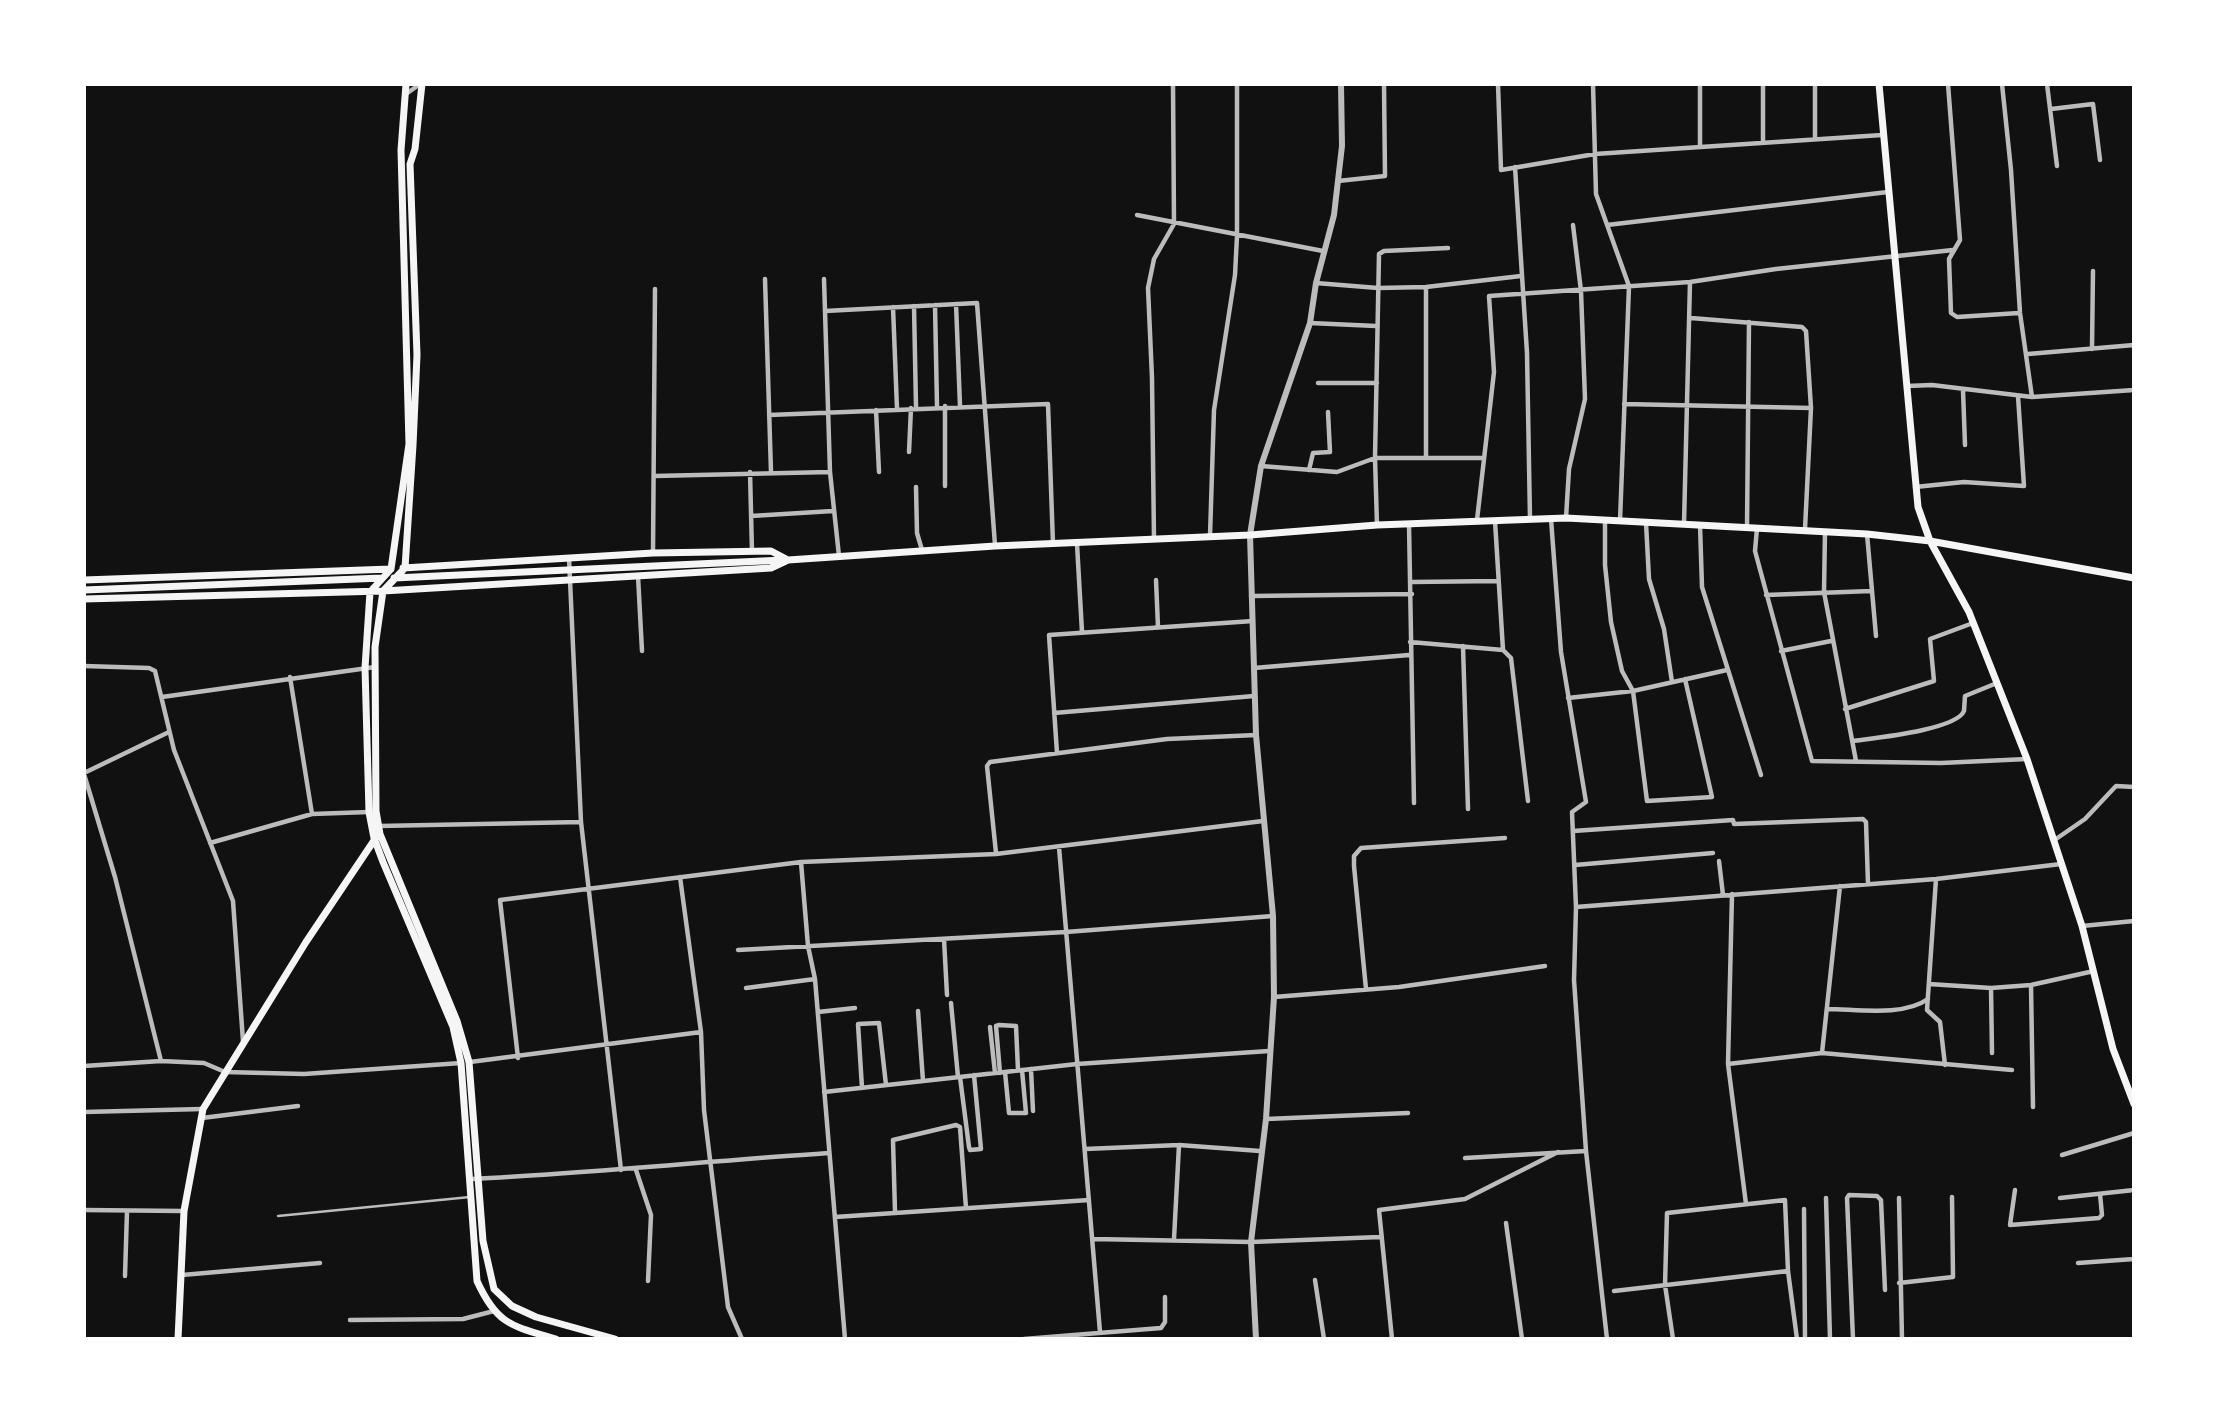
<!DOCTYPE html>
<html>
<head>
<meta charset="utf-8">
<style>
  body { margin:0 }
  #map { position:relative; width:2218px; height:1423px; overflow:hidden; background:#111; font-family:"IBM Plex Serif",serif }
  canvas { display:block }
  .frame { position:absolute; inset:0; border:86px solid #fff; pointer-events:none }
</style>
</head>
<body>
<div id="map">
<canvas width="2218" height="1423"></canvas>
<div class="frame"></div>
</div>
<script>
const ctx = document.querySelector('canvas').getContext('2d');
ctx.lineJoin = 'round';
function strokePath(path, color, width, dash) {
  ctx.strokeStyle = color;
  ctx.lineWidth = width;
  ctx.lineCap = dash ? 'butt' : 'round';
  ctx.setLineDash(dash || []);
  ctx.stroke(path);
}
strokePath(new Path2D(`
  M278 1216 470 1197`), '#bcbcbc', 2.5);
strokePath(new Path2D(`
  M1498 84 1501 170 1595 154 1882 135
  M1593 84 1596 194 1629 286 1620 521
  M1700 84V145
  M1815 84V138
  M1948 84 1960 240 1949 259 1951 313 1957 317 2019 313
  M2002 84 2011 170 2020 313 2032 397
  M2047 84 2057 166
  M406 94 420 84
  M2051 109 2093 104 2100 160
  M1763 143V84
  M1515 167 1527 353 1530 519
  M1338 181 1385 176 1384 84
  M1137 215 1323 251
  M1607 225 1888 192
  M765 279 771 472
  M824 279 830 472 839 556
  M1316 283 1378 288 1426 287 1521 276
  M956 304 960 406
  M935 305 937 406
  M914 306 916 407
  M893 307 897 409
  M825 311 977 303 995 545
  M1691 318 1802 327 1806 331 1811 408 1805 529
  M1310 323 1376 326
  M2092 349 2093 271
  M2028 354 2134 345
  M1318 383H1377
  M1907 386 1932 385 2032 397 2134 390
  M1963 390 1965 445
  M1624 404 1811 408
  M945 406V486
  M876 410 879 472
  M769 415 1048 404 1053 544
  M909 452 911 408
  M1426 458V287
  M1261 466 1337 472 1375 458H1484
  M1309 470 1313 453 1330 452 1328 412
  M750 472 752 552
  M654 476 830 472
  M916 487 917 533 922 550
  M1915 487 1964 482 2024 486 2018 396
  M751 516 833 511
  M1566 518 1569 469 1585 399 1581 291 1573 225
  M1551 519 1561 652 1586 802 1572 812 1576 907 1574 980 1586 1151 1607 1339
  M1477 520 1494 372 1489 296 1690 282 1776 269 1953 250
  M1605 520V565L1611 622 1622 671 1633 691 1647 801 1712 797 1685 679
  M1495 521 1503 650 1511 658 1528 801
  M1646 523 1649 579 1664 629 1672 682
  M1409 524 1414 803
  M1684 524 1690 282
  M1377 525 1375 458 1379 254 1384 251 1448 248
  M1700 525 1702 587 1761 775
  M1747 527 1749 322
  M1757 528 1755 551 1812 761 1941 763 2027 759
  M1825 531 1824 592 1856 761
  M1867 534 1876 636
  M1210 536 1214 410 1235 275 1237 236V84
  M1154 539 1152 378 1148 288 1154 259 1174 224 1173 84
  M1077 544 1082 632
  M653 553 655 289
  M569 558 581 822 621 1170
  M638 576 642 651
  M1156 580 1158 627
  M1412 582 1498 581
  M1766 595 1871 591
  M1251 596 1412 594
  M1410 642 1503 650
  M1463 646 1468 809
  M1781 651 1831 641
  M84 666 149 668 155 671 174 750 233 901 243 1041
  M1254 668 1409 655
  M290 677 312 814
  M162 697 375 667
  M1568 698 1633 691 1727 670
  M1845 709 1934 681 1930 639 1973 623
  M1054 713 1254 696
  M1853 741C1874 738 1956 730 1964 711L1965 696 1997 683
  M1057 753 1049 635 1253 621
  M84 773 169 732
  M84 774 115 877 161 1061
  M379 826 581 822
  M1573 831 1733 820 1734 824 1863 819 1866 822 1868 884
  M2056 839 2085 819 2116 786 2134 787
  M210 843 312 814 369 812
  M1059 847 1100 1332
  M996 853 987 766 990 762 1167 739 1256 735
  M1719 861 1723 895
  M801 862 808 946 815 979 845 1339
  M1575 865 1713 853
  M680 877 701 1032 704 1110 728 1307 742 1339
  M1936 879 1927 1010 1940 1022 1945 1065
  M1732 894 1728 1064 1746 1204
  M1576 907 1936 879 2061 864
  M2082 926 2134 921
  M944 939 947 995
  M738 950 1066 932 1273 916
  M1929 984 1991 988
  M2031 985 2033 1107
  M746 988 815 979
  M1366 989 1354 866V856L1361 848 1505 838
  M1274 997 1399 987 1545 966
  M951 1003 958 1077
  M1827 1009C1856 1009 1903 1017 1928 999
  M918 1011 923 1081
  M818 1012 855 1008
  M990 1027 995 1073
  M1822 1053 1840 886
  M1992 1053 1991 988 2031 985 2094 971
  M518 1058 500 900 801 862 996 854 1263 821
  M470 1062 701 1032
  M1728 1064 1822 1053 2012 1070
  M84 1066 161 1061 204 1063 225 1072 304 1074 461 1063
  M1031 1069 1033 1111
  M1005 1072 1009 1113H1026L1022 1070
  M1000 1073 996 1026 999 1025 1016 1026 1018 1070
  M960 1077 969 1147 970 1150 981 1149 974 1075
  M862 1088 858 1024 879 1023 886 1085
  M824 1092 1077 1064 1269 1051
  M84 1112 202 1109
  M202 1118 298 1106
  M1266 1119 1408 1113
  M1085 1149 1179 1145 1260 1151
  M2062 1155 2134 1133
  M1465 1158 1586 1151
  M636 1170 651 1215 648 1281
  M471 1179C591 1173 709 1161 829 1153
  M2015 1190 2010 1225 2099 1218 2102 1215 2100 1194
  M1826 1198 1830 1339
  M1899 1198 1902 1339
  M2060 1198 2134 1190
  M1804 1209 1805 1339
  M84 1210 183 1211
  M895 1212 893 1140 956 1125 960 1127 966 1208
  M835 1217 1089 1200
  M1506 1223 1522 1339
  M1093 1239 1251 1242 1380 1237
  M1174 1239 1179 1145
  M2078 1263 2134 1259
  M182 1275 320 1263
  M125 1276 127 1211
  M1315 1280 1324 1339
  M1899 1283 1953 1277 1952 1197
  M1614 1291 1788 1271
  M350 1320 463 1319 494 1311
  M1024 1339 1161 1328 1165 1322V1297
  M1392 1339 1379 1210 1465 1199 1558 1152
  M1673 1339 1665 1285 1667 1213 1785 1200 1788 1271 1797 1339
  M1853 1339 1847 1198 1849 1195 1877 1196 1881 1200 1885 1290`), '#bcbcbc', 4.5);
strokePath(new Path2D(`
  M1256 1339 1251 1242 1266 1119 1274 997 1273 916 1256 735 1250 535 1261 466 1310 323 1316 283 1334 215 1342 146 1341 84`), '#bcbcbc', 6);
strokePath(new Path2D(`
  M406 84 401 150 409 444 391 569 370 592 365 668 369 812 374 838 383 862 453 1027 461 1063 477 1281C497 1325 512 1326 556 1339
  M422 84 415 149 410 164 417 355 413 445 405 568 383 591 375 647 376 811 380 834 457 1021 469 1062 483 1241 494 1289 512 1306 536 1317 615 1339
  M1879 84 1918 507 1930 541 1969 612 2027 759 2082 926 2113 1049 2134 1104
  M403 568 653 553 771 551 788 560
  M394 578 784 560
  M84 580 391 569
  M84 590 382 578
  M84 599 383 591 771 568 788 560 995 546 1250 535 1377 525 1566 518 1867 534 1930 541 2134 578
  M178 1339 184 1211 203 1109 306 942 377 836`), '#f5f5f5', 7);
</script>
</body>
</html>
